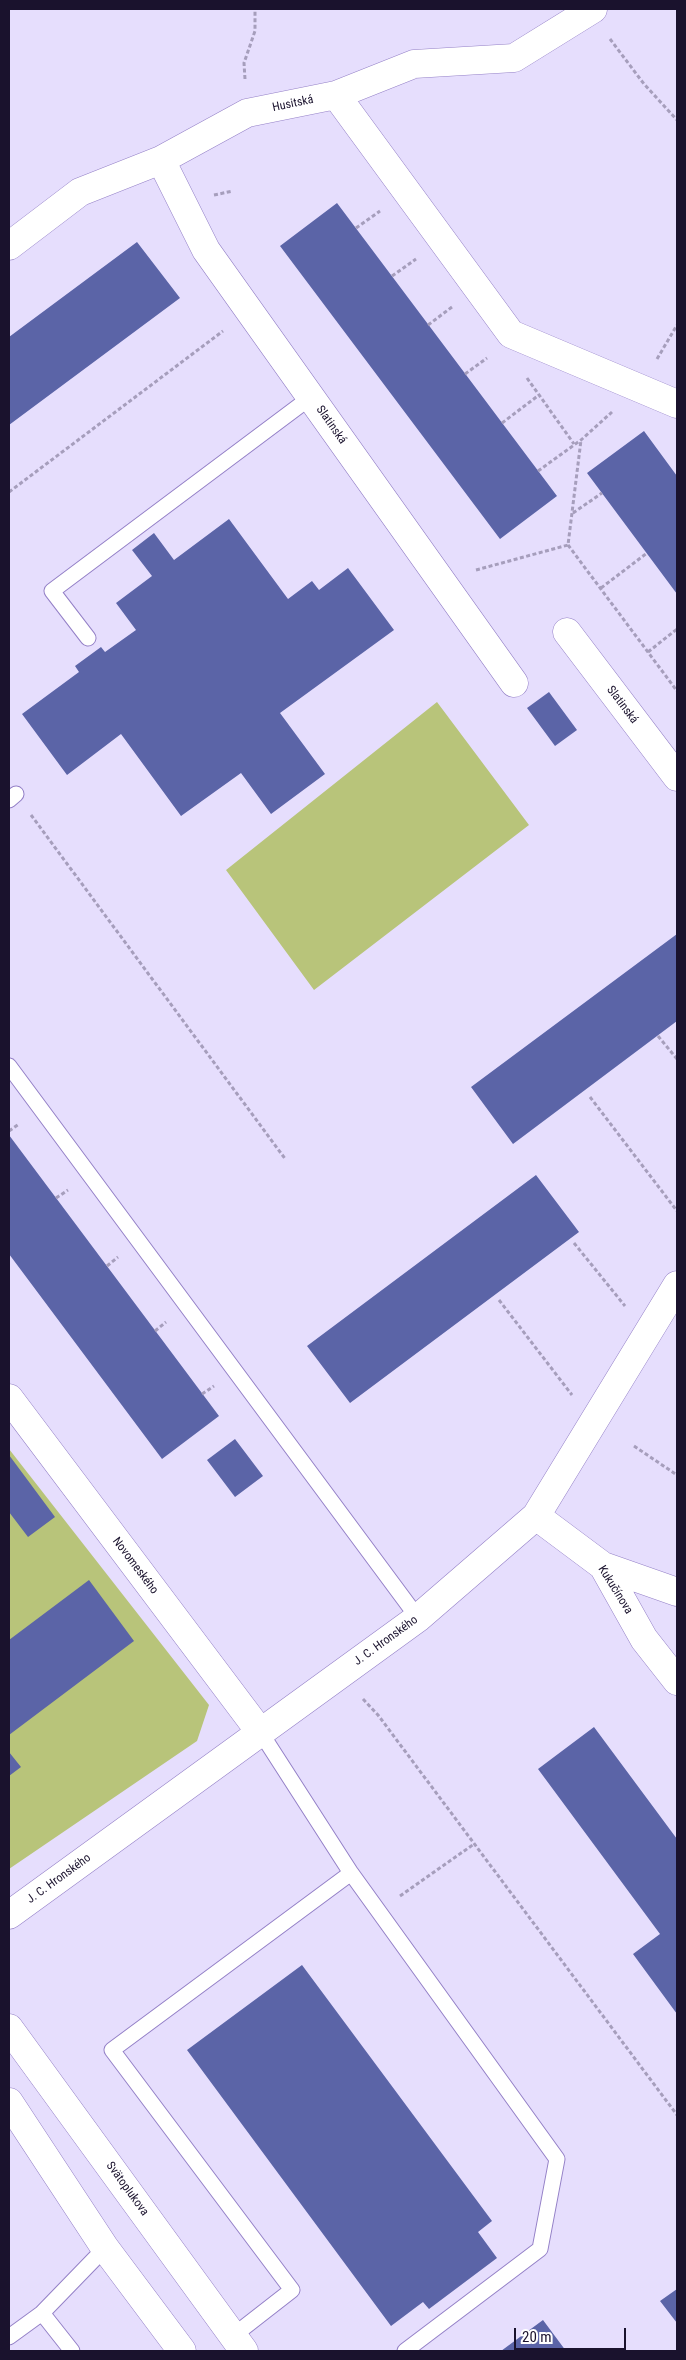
<!DOCTYPE html>
<html>
<head>
<meta charset="utf-8">
<style>
  body { margin:0 }
  #map { position:relative; width:686px; height:2360px; overflow:hidden; background:#e6defd; font-family:"Roboto Condensed",sans-serif }
  canvas { display:block }
  .frame { position:absolute; inset:0; border:10px solid #1a122d; pointer-events:none }
  .scale { position:absolute; left:514px; top:2328px; width:112px; height:22px; box-sizing:border-box; border:2px solid #1a122d; border-top:0; padding-left:6px; font-size:15px; line-height:18px; white-space:nowrap; color:#1a122d; -webkit-text-stroke:4px #fff; paint-order:stroke }
</style>
</head>
<body>
<div id="map">
<canvas width="686" height="2360"></canvas>
<div class="frame"></div>
<div class="scale">20 m</div>
</div>
<script>
const ctx = document.querySelector('canvas').getContext('2d');
ctx.lineJoin = 'round';
function paint(path, color) {
  ctx.fillStyle = color;
  ctx.fill(path, 'evenodd');
}
function strokePath(path, color, width, dash) {
  ctx.strokeStyle = color;
  ctx.lineWidth = width;
  ctx.lineCap = dash ? 'butt' : 'round';
  ctx.setLineDash(dash || []);
  ctx.stroke(path);
}
function write(font, color, halo, rows, align = 'center') {
  ctx.font = font + ' "Roboto Condensed",sans-serif';
  ctx.lineWidth = 4;
  ctx.setLineDash([]);
  ctx.textBaseline = 'middle';
  ctx.strokeStyle = halo;
  ctx.fillStyle = color;
  for (const [text, x, y, turn = 0] of rows) {
    ctx.save();
    ctx.translate(x, y);
    ctx.rotate((+turn || 0) * Math.PI / 180);
    ctx.textAlign = isNaN(turn) ? turn : align;
    if (halo) ctx.strokeText(text, 0, 0);
    ctx.fillText(text, 0, 0);
    ctx.restore();
  }
}
paint(new Path2D(`
  M437 702 529 825 314 990 226 870Z
  M9 1449 209 1705 197 1741 9 1869Z`), '#b8c47a');
paint(new Path2D(`
  M337 203 557 496 500 539 280 246Z
  M137 242 180 298 9 425V337Z
  M644 431 677 476V594L587 473Z
  M229 519 288 599 312 581 319 590 348 568 394 630 280 713 325 774 271 814 241 773 181 816 121 734 67 775 22 714 79 672 75 666 101 647 105 652 136 630 116 603 152 576 132 550 154 533 174 560Z
  M549 692 577 730 555 746 527 708Z
  M677 934V1021L513 1144 471 1087Z
  M9 1135 219 1416 162 1459 9 1254Z
  M536 1175 579 1232 350 1403 307 1346Z
  M235 1439 263 1476 235 1497 207 1460Z
  M9 1455 55 1517 28 1537 9 1512Z
  M89 1580 134 1641 9 1735V1640Z
  M594 1727 677 1839V2014L633 1954 660 1934 538 1769Z
  M9 1752 21 1767 9 1776Z
  M302 1965 492 2221 478 2232 497 2258 429 2309 423 2302 391 2326 187 2050Z
  M677 2289V2323L660 2301Z
  M543 2320 566 2351H501Z`), '#5b64a7');
const service = new Path2D(`
  M88 638 52 591 311 397
  M9 800 16 794
  M9 1066 418 1618
  M261 1733 351 1873 557 2159 540 2249 405 2351
  M42 2313 72 2351
  M233 2336 292 2290 112 2050 351 1873
  M9 2337 42 2313 105 2248`);
const minor = new Path2D(`
  M336 95 511 334 677 404
  M161 160 206 250 514 683
  M9 246 80 192 161 160 247 113 336 95 414 64 514 58 593 9
  M567 632 677 777
  M9 1398 261 1733
  M536 1516 603 1566 644 1639 677 1681
  M603 1566 677 1592
  M9 1915 418 1618 536 1516 677 1285
  M9 2028 244 2351
  M9 2102 105 2248 182 2351`);
strokePath(service, '#9480c7', 17);
strokePath(minor, '#9480c7', 29);
strokePath(new Path2D(`
  M610 39 644 84 677 120
  M245 79 244 63 255 31V9
  M214 195 233 191
  M356 228 380 211
  M392 276 416 259
  M428 325 452 307
  M657 359 677 325
  M465 374 487 358
  M527 378 574 444
  M502 423 539 395
  M538 471 581 440 612 412
  M9 492 223 331
  M573 513 602 493
  M568 545 677 691
  M476 570 568 545 581 440
  M601 588 647 553
  M648 652 677 629
  M31 815 286 1160
  M658 1036 677 1059
  M590 1097 677 1211
  M9 1131 19 1124
  M56 1198 68 1190
  M574 1243 625 1306
  M107 1266 118 1257
  M499 1300 572 1395
  M155 1331 166 1322
  M202 1394 214 1386
  M634 1446 677 1475
  M363 1699 378 1715 677 2115
  M400 1896 474 1844`), '#a69ebc', 3, [4, 2.5]);
strokePath(service, '#fff', 15);
strokePath(minor, '#fff', 28);
write('12px', '#1a122d', '#fff', [
  ["Husitská",293,104,-12],
  ["Slatinská",331,425,55],
  ["Slatinská",622,705,53],
  ["Novomeského",135,1566,53],
  ["Kukučínova",615,1590,58],
  ["J. C. Hronského",386,1641,-36],
  ["J. C. Hronského",59,1879,-36],
  ["Svätoplukova",127,2189,54]
]);
</script>
</body>
</html>
